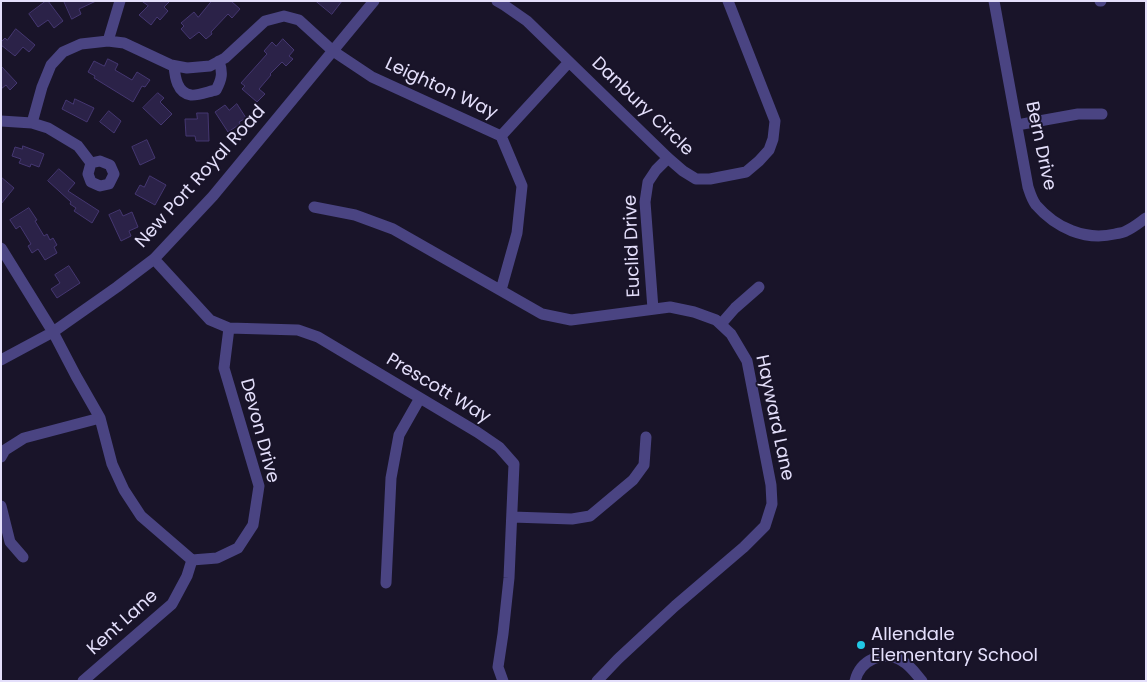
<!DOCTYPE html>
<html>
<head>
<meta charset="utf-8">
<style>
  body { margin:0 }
  #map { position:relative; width:1147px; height:682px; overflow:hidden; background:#191429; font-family:Poppins,sans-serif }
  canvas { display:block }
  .frame { position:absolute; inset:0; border:2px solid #e4dffb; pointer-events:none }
</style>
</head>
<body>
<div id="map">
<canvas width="1147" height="682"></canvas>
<div class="frame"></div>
</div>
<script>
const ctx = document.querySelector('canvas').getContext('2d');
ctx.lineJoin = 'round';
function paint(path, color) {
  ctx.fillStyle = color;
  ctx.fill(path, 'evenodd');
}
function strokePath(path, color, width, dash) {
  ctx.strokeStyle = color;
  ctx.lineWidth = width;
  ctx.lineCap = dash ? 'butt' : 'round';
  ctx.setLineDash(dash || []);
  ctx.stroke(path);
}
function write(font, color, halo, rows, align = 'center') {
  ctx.font = font + ' Poppins,sans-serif';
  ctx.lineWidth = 4;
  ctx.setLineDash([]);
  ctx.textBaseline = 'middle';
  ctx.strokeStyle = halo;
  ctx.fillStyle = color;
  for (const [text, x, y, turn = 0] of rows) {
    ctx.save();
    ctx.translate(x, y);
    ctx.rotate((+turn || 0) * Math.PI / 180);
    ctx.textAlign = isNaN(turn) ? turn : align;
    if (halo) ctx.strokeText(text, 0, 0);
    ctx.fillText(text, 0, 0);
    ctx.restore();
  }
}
const building = new Path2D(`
  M46 1H48L63 21 54 28 48 20 38 27 29 14Z
  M64 1H96L79 9 81 14 72 19Z
  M142 1H170L164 7 168 11 160 20 157 17 151 25 139 15 148 6Z
  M212 1H231L240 9 232 18 228 14 211 32 212 34 206 39 199 32 190 39 181 29 184 26 181 23 194 12 198 17Z
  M316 1H342L332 14Z
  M16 29 35 45 29 52 23 47 15 56 1 45V42L5 38 7 40Z
  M283 39 294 50 289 56 293 59 286 66 282 62 270 74 271 75 259 89 265 94 257 102 242 89 245 86 241 83 267 54 264 51 272 42 276 46Z
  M108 59 118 64 115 70 132 80 137 72 150 80 145 87 142 86 133 102 94 78 95 76 88 72 94 61 104 66Z
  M1 66 17 83 10 90 6 85 1 89Z
  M158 93 164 98 160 102 172 114 161 125 143 108Z
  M75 99 94 108 87 122 62 109 66 100 73 104Z
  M237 104 246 118 239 122 240 124 228 132 215 112 225 105 229 110Z
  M109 111 121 121 114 133 100 122Z
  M197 113H208L209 141H196L195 136H186L185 119H197Z
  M147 140 155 158 140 165 132 147Z
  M23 146 44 154 39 167 31 164 30 167 19 163 21 159 12 156 15 147 22 149Z
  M59 169 75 183 68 191 99 211 92 223 74 211 76 208 70 204 71 202 48 181Z
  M150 176 166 185 155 205 135 194 140 185 144 187Z
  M1 177 14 188 1 204Z
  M29 208 37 220 35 221 44 236 47 234 50 240 53 238 57 245 54 247 57 253 45 260 38 249 32 253 28 246 31 244 20 226 16 229 10 220Z
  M120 210 123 216 132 212 138 227 129 231 131 236 121 241 109 215Z
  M69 266 80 283 57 298 51 289 60 283 55 275Z`);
paint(building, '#2b2248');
strokePath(building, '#453771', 1);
strokePath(new Path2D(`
  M497 1 504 5 527 21 668 158 683 171 696 179H710L746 172 759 161 769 150 773 139 775 121 728 1
  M994 1 1028 187C1030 193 1032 200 1036 205 1056 228 1085 241 1115 234 1119 233 1123 233 1126 231 1133 228 1139 223 1146 218
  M1100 1H1101
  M108 41 120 1
  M174 66C175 77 177 93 191 95 197 96 210 91 216 90 222 79 223 73 219 61
  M1 121 32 123 48 128 78 146 91 163
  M32 123 42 87 51 65 63 52 81 44 108 41 124 43 171 65 187 68 210 66 225 58 265 21 284 16 299 20 333 51 372 77 501 136 522 186 517 233 501 290
  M1017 125 1078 114H1102
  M501 136 569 62
  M100 161 110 165 114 174 109 184 100 186 91 182 88 174 91 163Z
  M314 207 355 215 393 229 542 314 571 320 670 307 694 312 716 320 731 334 747 361 771 485 772 504 765 526 744 547 675 606 618 659 597 681
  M1 248 53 332 76 376 100 418 112 464 124 490 141 516 192 560 217 558 238 548 253 525 259 486 224 368 229 328
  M154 259 210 320 229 328 298 330 318 337 477 432 499 447 514 464 509 578 503 634 498 667 503 681
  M653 309 645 202 648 182 656 170 668 158
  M721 324 735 308 759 287
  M1 360 53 332 117 287 154 259 213 196 374 1
  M1 457 5 450 24 438 100 418
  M1 506 10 542 23 557
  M512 517 572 519 590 516 633 480 644 465 646 437
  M386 583 391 478 399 435 420 398
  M83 681 172 604 187 576 192 560
  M855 681C860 660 884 649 902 661 910 665 916 674 922 681`), '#4a4482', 11);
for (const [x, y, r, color] of [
  [861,645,5,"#21c8e5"]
]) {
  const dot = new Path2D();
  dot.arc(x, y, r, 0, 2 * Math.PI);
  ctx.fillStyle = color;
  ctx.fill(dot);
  strokePath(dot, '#191429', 2);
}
write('18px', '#e4dffb', '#191429', [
  ["Leighton Way",441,89,25],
  ["Danbury Circle",642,107,44],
  ["Bern Drive",1040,146,78],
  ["New Port Royal Road",201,177,-48],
  ["Euclid Drive",633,246,-92],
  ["Prescott Way",438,389,31],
  ["Hayward Lane",774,418,78],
  ["Devon Drive",259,431,75],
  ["Kent Lane",123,623,-42]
]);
write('18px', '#e4dffb', '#191429', [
  ["Allendale",871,635],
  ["Elementary School",871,656]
], 'left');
</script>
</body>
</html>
